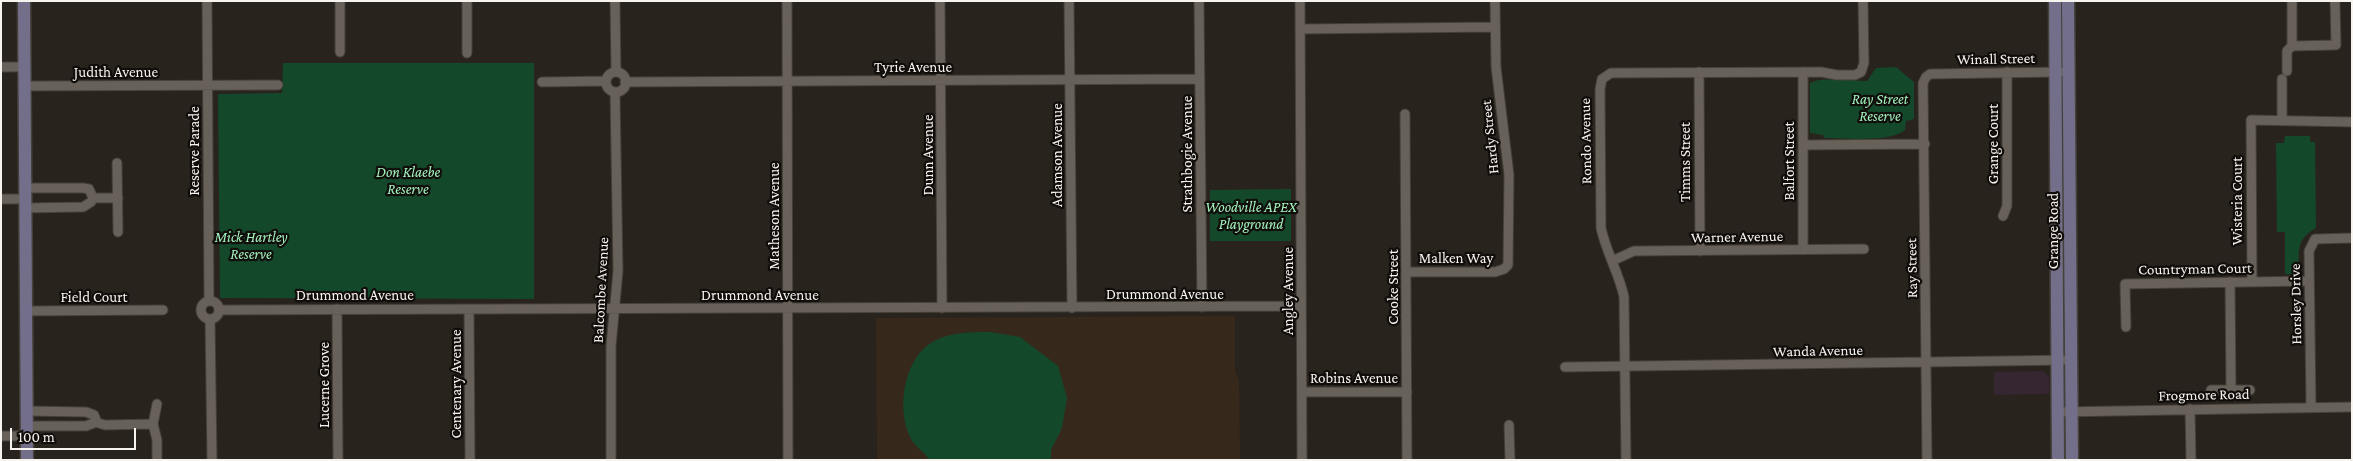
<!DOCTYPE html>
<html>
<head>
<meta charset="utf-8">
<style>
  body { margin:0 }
  #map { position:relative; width:2353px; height:461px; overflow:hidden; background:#29231d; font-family:"Crimson Pro",serif }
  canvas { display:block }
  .frame { position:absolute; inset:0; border:2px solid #f7f3ef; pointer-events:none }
  .scale { position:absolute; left:10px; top:428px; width:126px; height:22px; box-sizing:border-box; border:2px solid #f7f3ef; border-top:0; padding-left:6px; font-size:15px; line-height:18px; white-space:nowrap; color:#f7f3ef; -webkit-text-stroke:4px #100d0b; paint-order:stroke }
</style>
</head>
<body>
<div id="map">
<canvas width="2353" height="461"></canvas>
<div class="frame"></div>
<div class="scale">100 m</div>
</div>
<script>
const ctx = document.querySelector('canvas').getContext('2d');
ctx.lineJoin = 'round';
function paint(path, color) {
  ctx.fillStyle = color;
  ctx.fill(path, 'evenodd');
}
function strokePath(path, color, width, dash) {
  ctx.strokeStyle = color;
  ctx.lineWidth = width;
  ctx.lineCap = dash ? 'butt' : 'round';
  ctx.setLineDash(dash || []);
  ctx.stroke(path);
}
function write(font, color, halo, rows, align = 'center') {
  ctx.font = font + ' "Crimson Pro",serif';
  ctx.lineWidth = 4.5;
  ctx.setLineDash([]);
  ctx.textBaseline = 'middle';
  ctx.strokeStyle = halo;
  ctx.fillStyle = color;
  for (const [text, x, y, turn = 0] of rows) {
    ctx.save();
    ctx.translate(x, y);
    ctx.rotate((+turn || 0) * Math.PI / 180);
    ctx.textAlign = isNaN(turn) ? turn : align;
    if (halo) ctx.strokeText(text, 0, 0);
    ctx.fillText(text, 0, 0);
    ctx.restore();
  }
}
paint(new Path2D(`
  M2044 371 2049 377V394L1994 395V372Z`), '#352632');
paint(new Path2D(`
  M1235 316V371L1239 380 1240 460H877L876 318Z`), '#36291c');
paint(new Path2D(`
  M283 63H534V299L220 298 218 94 282 93Z
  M1896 67 1914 82V119L1906 121 1905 130C1889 143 1845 138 1824 138L1823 135 1810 133V83C1823 76 1851 81 1867 81L1876 68Z
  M2285 136H2310V142H2315L2316 228C2295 240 2299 252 2299 274H2285V232H2277L2276 143H2284Z
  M1291 189V241H1210V190Z
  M990 332 1020 337 1058 366 1067 398 1062 428 1051 450V460H929C925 452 914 446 910 437 896 408 904 357 934 341 951 332 972 332 990 332Z`), '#13492a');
const minor = new Path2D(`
  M207 1 209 300
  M340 1V52
  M467 1V53
  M615 1 616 72
  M787 1 788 460
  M940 1 942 308
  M1069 1 1072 308
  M1199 1 1202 307
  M1300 1 1302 460
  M2292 1V46L2336 45 2335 1
  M1300 29 1495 27
  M1 67H25
  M2287 71V51L2292 46
  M1699 72 1700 251
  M606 82a10 10 0 1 1 20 0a10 10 0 1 1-20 0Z
  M2282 79V121
  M542 82 606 81
  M625 82 1200 79
  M25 86 278 85
  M1405 114 1407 460
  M1803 145 1925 144
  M117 163 118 232
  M25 188H83L89 189 93 198 91 202 83 207 25 208
  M93 198H118
  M1 199H25
  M2003 216 2007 206V72
  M1803 250V72
  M1612 261 1634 251 1864 249
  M1407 272H1495L1504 269 1508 265 1509 175 1496 67 1495 1
  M2252 281 2251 120 2352 122
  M2230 282 2231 390
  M201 310a9 9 0 1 1 18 0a9 9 0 1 1-18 0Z
  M337 309 338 460
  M469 309 470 460
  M219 310 1301 306
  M26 311 163 310
  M210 319 212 460
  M2126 327 2125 284 2309 281
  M1565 367 2071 360
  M2211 390H2250
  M1302 392H1407
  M157 404 153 424 157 440V460
  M2311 407 2309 251 2315 239 2352 238
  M2190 409 2191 460
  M26 411 86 412 94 415 96 420 94 423 86 426H27
  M2058 412 2352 407
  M95 422 105 425 153 424
  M1509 425 1510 460
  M1 436H27
  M611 460V346L618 271 615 92
  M1626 460 1624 297C1619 273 1606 252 1601 228L1600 89 1602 79 1611 73 1821 72 1837 75H1855L1861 72 1864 63 1863 1
  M1927 460 1923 83 1926 77 1930 74 2061 72`);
const secondary = new Path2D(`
  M24 1 27 460
  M2055 1 2058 460
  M2068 1 2072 460`);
strokePath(minor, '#44403a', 11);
strokePath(secondary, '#44403a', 15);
strokePath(minor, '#68615a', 9);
strokePath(secondary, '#736e89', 12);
write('15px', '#f7f3ef', '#100d0b', [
  ["Winall Street",1996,59,-1],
  ["Tyrie Avenue",913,67],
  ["Judith Avenue",116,72],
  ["Hardy Street",1490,137,-96],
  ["Rondo Avenue",1586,141,-91],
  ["Grange Court",1993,144,-90],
  ["Reserve Parade",194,151,-90],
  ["Strathbogie Avenue",1187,154,-90],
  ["Dunn Avenue",928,155,-90],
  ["Adamson Avenue",1057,155,-90],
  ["Balfort Street",1789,161,-90],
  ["Timms Street",1685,162,-90],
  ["Wisteria Court",2237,201,-90],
  ["Matheson Avenue",774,216,-90],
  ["Grange Road",2053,231,-90],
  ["Warner Avenue",1737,237,-1],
  ["Malken Way",1456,258],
  ["Ray Street",1912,268,-91],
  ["Countryman Court",2195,269,-1],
  ["Cooke Street",1393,287,-90],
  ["Balcombe Avenue",601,290,-87],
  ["Angley Avenue",1288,291,-90],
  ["Drummond Avenue",1165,294],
  ["Drummond Avenue",355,295],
  ["Drummond Avenue",760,295],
  ["Field Court",94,297],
  ["Horsley Drive",2296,304,-91],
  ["Wanda Avenue",1818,351,-1],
  ["Robins Avenue",1354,378],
  ["Centenary Avenue",456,384,-90],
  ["Lucerne Grove",324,385,-90],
  ["Frogmore Road",2204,395,-1]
]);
write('italic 15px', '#a3f3bd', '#100d0b', [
  ["Ray Street",1880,99],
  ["Reserve",1880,116],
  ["Don Klaebe",408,172],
  ["Reserve",408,189],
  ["Woodville APEX",1251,207],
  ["Playground",1251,224],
  ["Mick Hartley",251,237],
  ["Reserve",251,254]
]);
</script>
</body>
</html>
